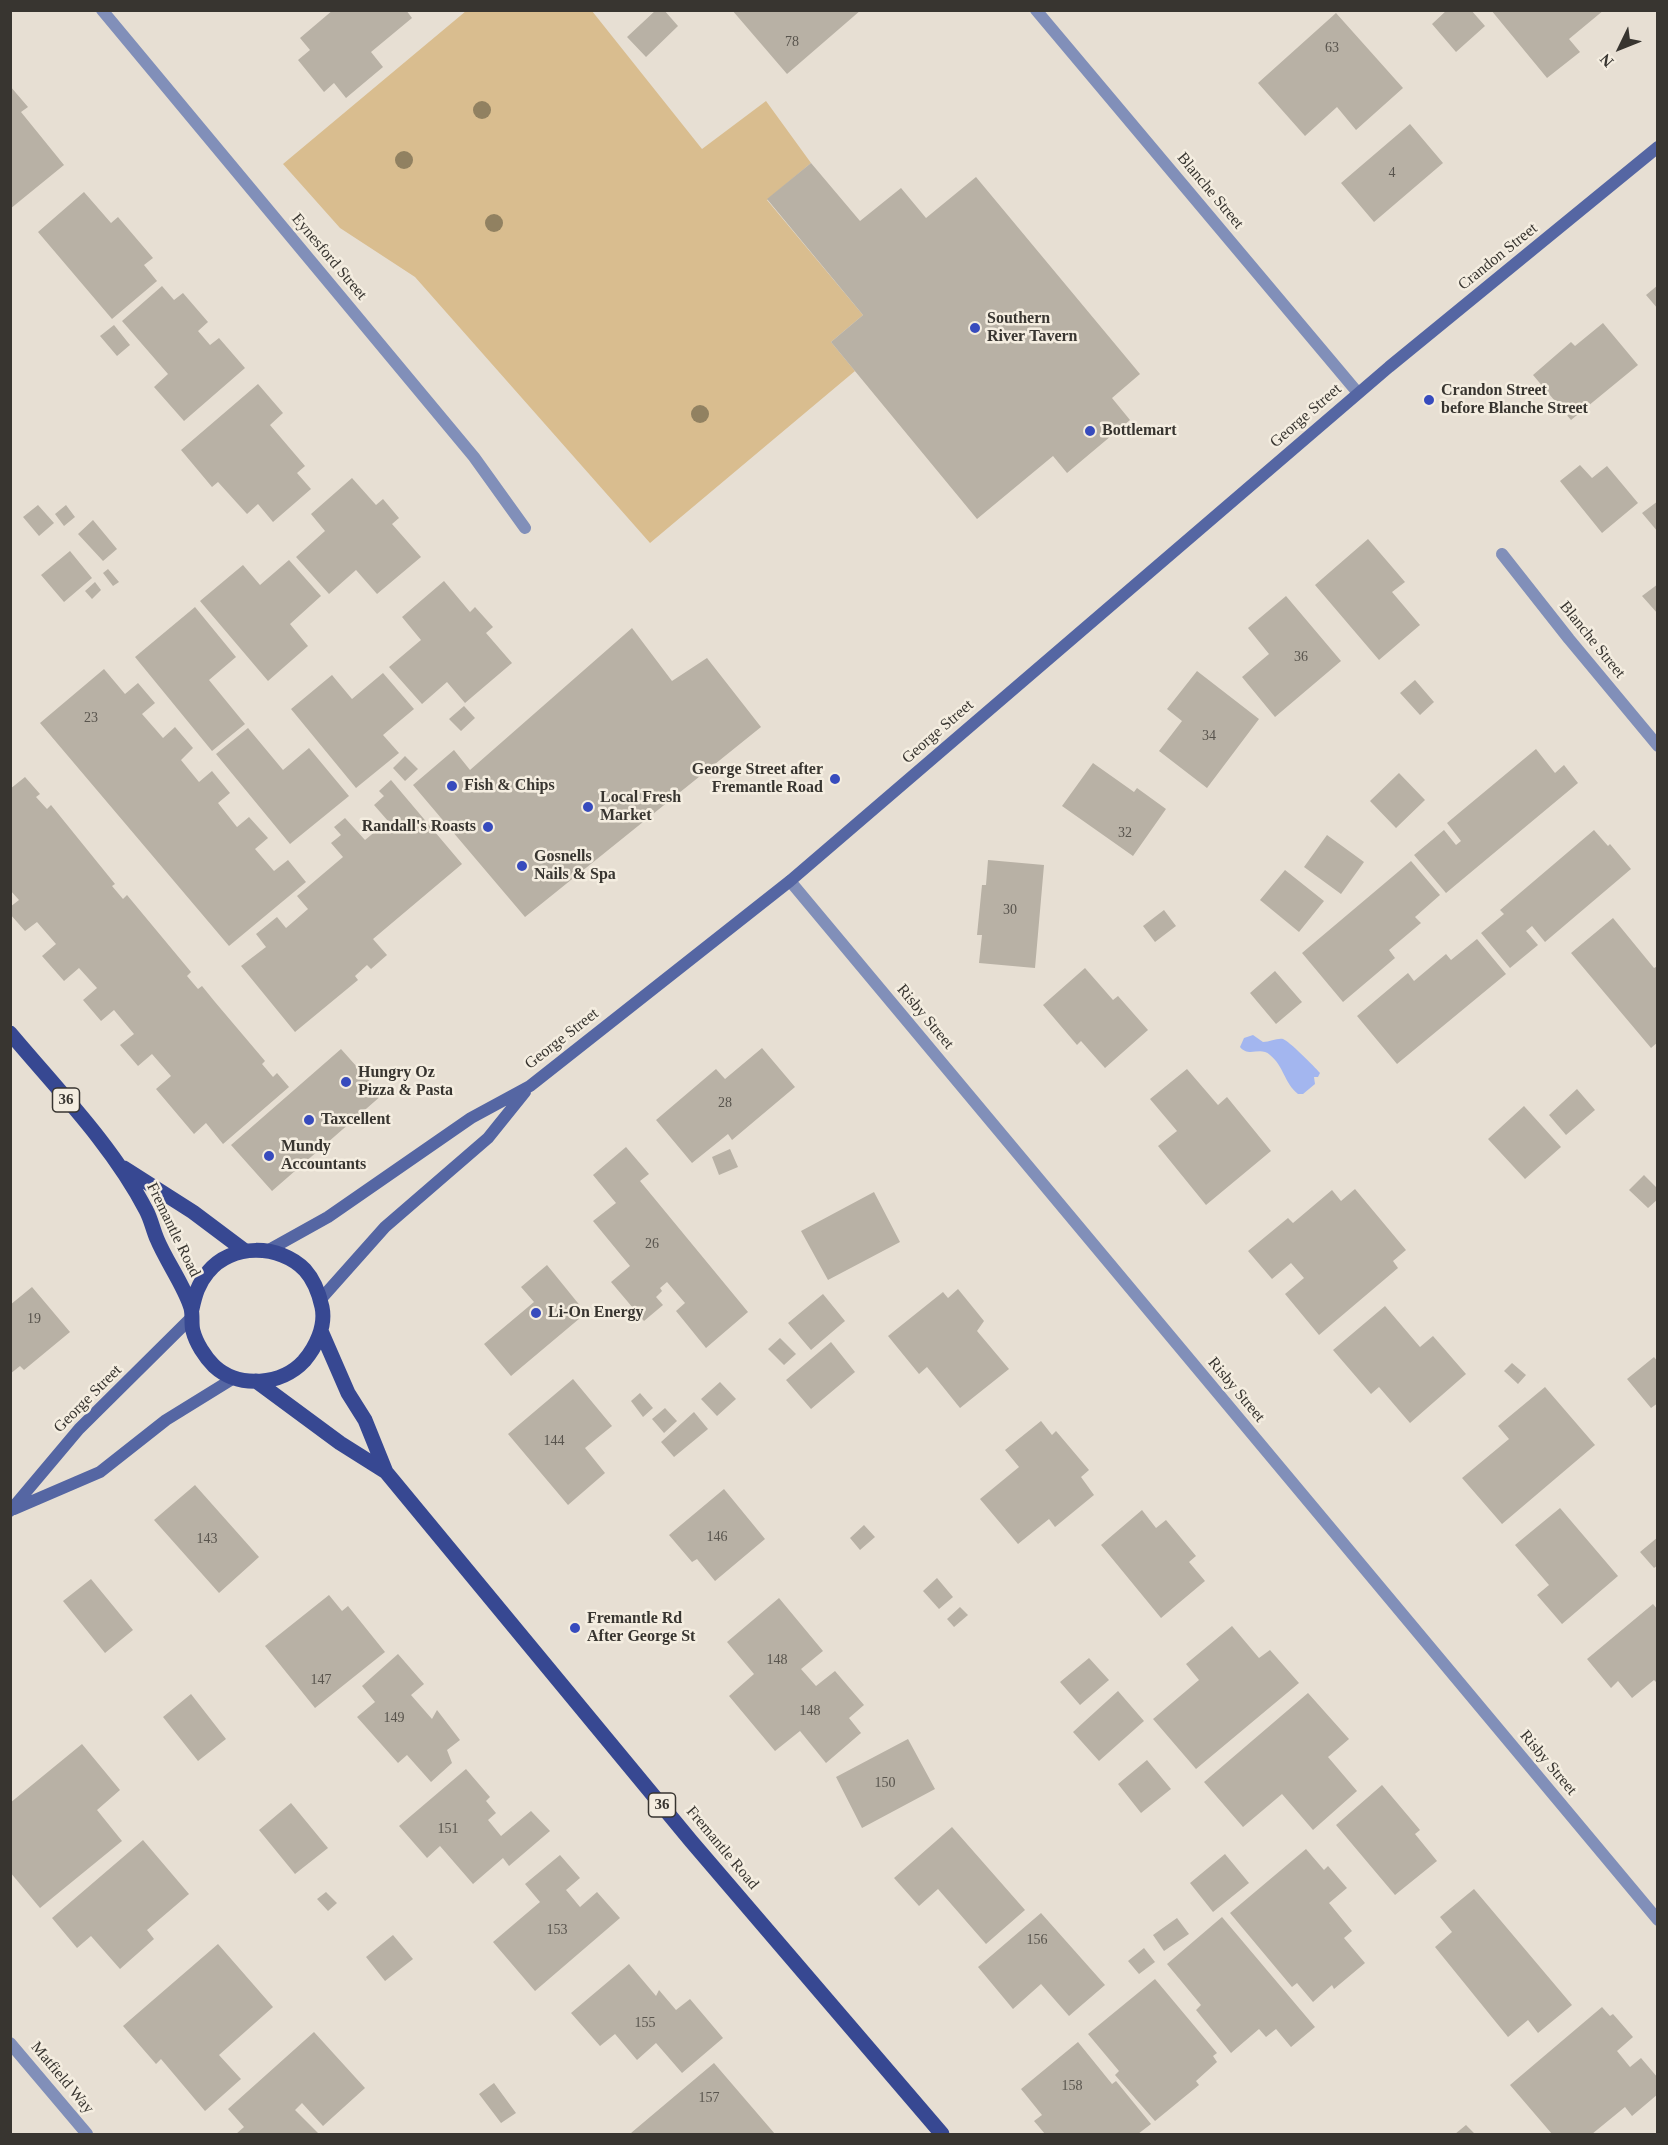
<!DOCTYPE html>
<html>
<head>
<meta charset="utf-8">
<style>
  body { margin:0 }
  #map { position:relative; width:1668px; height:2145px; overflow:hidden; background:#e7dfd3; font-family:Georgia,serif }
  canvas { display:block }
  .frame { position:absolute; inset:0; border:12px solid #383530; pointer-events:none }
  .north { position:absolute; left:1590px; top:18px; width:60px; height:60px; -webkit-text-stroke:4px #f4ede0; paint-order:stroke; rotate:227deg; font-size:16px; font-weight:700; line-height:24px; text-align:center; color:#383530 }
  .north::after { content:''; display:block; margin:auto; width:21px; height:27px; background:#383530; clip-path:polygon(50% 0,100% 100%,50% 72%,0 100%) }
</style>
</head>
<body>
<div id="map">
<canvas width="1668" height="2145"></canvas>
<div class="frame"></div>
<div class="north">N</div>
</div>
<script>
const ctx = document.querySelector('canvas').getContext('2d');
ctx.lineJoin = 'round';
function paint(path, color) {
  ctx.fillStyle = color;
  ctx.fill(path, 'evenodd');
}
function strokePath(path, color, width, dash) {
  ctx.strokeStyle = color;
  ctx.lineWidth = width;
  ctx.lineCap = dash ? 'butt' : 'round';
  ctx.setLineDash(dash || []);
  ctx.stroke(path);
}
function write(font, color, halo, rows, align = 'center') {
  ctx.font = font + ' Georgia,serif';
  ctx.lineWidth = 5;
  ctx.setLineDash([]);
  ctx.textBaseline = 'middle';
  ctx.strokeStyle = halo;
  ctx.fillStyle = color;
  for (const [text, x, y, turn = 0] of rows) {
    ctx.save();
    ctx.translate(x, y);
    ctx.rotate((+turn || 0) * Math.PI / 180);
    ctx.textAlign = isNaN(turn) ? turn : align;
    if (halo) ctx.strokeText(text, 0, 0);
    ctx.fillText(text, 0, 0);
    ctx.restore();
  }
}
paint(new Path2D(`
  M466 11H592L702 149 766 101 811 163 767 200 863 315 831 342 855 371 650 543 415 277 340 228 283 164Z`), '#d9bd8f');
paint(new Path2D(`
  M1253 1035 1263 1042C1270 1042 1277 1038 1283 1039 1289 1041 1314 1066 1320 1073L1318 1077H1314L1315 1084 1303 1094H1298C1284 1083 1284 1066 1270 1055 1260 1046 1249 1058 1240 1047L1244 1038Z`), '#a3b6ef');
paint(new Path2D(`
  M333 10H406L412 18 371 52 383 67 346 98 334 83 324 92 298 60 310 50 300 38Z
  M656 10H664L678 26 646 57 627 37Z
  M732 10H861L787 74Z
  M1447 10H1471L1485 26 1456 52 1432 24Z
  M1491 10H1604L1569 39 1580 52 1547 78Z
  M1336 13 1403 88 1356 130 1337 107 1305 136 1258 83Z
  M10 86 28 107 21 112 64 165 10 209Z
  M1410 124 1443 163 1374 222 1341 183Z
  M811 163 860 221 901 188 926 218 976 177 1140 374 1112 398 1130 420 1067 473 1053 456 977 519 831 342 863 315 767 199Z
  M84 192 111 223 118 217 153 258 144 265 157 281 112 319 38 232Z
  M1658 285V309L1646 295Z
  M162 286 174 300 183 293 208 322 198 331 210 345 219 338 245 368 184 421 154 387 168 374 122 321Z
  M1603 323 1638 365 1571 420 1533 375 1571 342 1575 346Z
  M114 325 130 345 117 356 100 336Z
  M258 384 283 413 270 425 305 466 297 473 311 489 273 522 258 504 247 514 218 482 212 487 181 450Z
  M1580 465 1592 478 1607 466 1638 503 1602 533 1560 481Z
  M352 478 376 505 383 499 399 518 392 524 421 557 377 594 356 570 329 594 296 557 325 531 311 514Z
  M1658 501V532L1642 513Z
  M38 505 54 523 39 536 23 517Z
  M66 505 75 517 64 526 55 514Z
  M93 520 117 549 103 561 78 534Z
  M1368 539 1405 582 1392 592 1420 625 1379 660 1315 585Z
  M70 551 92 578 64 602 41 575Z
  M289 560 321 596 290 624 308 646 268 681 200 601 243 565 260 585Z
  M108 569 119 582 113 586 103 573Z
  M444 581 470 612 475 607 493 627 486 633 512 663 465 703 447 682 422 704 389 667 421 640 402 617Z
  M95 582 101 590 92 599 85 591Z
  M1658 584V614L1642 596Z
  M1286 596 1341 661 1275 717 1242 677 1269 654 1248 628Z
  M195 607 236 657 209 680 245 724 212 751 135 657Z
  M632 628 672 681 707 658 761 727 525 917 413 785 454 750 470 770Z
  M104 669 125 694 138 683 155 703 142 714 163 738 175 727 193 748 181 760 199 782 212 771 230 793 218 803 237 827 249 817 268 838 255 849 274 871 288 860 306 882 229 946 40 723Z
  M1197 671 1259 719 1207 788 1159 751 1182 721 1167 709Z
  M383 673 414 709 383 735 399 753 356 788 291 709 332 675 352 699Z
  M1415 680 1434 702 1420 715 1400 693Z
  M464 706 475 718 461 731 449 719Z
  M248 728 283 770 309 748 349 796 290 844 216 754Z
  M1536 749 1555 773 1564 765 1578 783 1446 893 1414 855 1444 830 1456 845 1461 841 1447 823Z
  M405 756 418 769 405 781 393 768Z
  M1093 763 1134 792 1137 788 1166 809 1133 856 1062 806Z
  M1399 773 1425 800 1396 828 1370 801Z
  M25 777 40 794 36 797 47 809 51 805 115 884 112 886 123 899 127 895 191 972 187 976 198 989 202 986 215 1002 265 1061 262 1064 273 1077 277 1073 289 1087 223 1144 206 1123 194 1134 156 1089 171 1076 152 1054 138 1066 120 1045 134 1034 114 1010 101 1021 83 1000 97 988 79 968 64 981 42 956 56 944 37 922 25 931 10 914V907L19 900 10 890V789Z
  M391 780 462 864 373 939 387 955 371 969 367 965 355 976 358 980 295 1032 241 966 266 947 256 934 277 917 286 928 308 909 297 896 343 857 331 843 341 835 334 827 345 818 365 840 388 821 374 805 384 796 379 791Z
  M1594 830 1608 846 1610 844 1631 869 1545 942 1532 926 1526 931 1538 945 1510 968 1481 933 1504 914 1500 910Z
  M1327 835 1364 862 1341 894 1304 867Z
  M988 860 1044 865 1035 968 979 963 982 935H977L982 885H986Z
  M1411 861 1440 895 1415 917 1421 923 1389 950 1395 958 1343 1002 1302 953Z
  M1285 870 1324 901 1299 932 1260 900Z
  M1164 910 1176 926 1155 942 1143 926Z
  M1613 918 1654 968 1658 966V1042L1651 1048 1571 953Z
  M1477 939 1506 974 1397 1064 1357 1016 1408 973 1414 981 1446 954 1451 960Z
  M1085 968 1113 1000 1118 996 1148 1030 1105 1068 1081 1041 1077 1045 1043 1005Z
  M1275 971 1302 1002 1276 1024 1250 993Z
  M762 1048 795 1087 732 1140 728 1134 692 1163 656 1120 716 1069 725 1079Z
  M341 1049 382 1095 272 1191 231 1145Z
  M1187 1069 1218 1105 1227 1097 1271 1151 1206 1205 1158 1146 1177 1131 1150 1099Z
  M1577 1089 1595 1110 1566 1135 1549 1115Z
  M1524 1106 1561 1147 1525 1179 1488 1139Z
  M626 1147 649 1174 640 1181 748 1312 706 1348 676 1311 685 1303 667 1282 660 1288 662 1291 656 1297 663 1305 644 1321 611 1282 630 1266 593 1221 616 1203 593 1175Z
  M730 1149 738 1167 719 1175 712 1157Z
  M1644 1175 1658 1189V1199L1648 1208 1629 1190Z
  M1355 1189 1406 1250 1393 1261 1398 1268 1319 1335 1285 1294 1304 1278 1291 1263 1272 1279 1248 1251 1288 1218 1293 1223 1332 1190 1341 1201Z
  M874 1192 900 1242 828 1280 801 1231Z
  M547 1265 586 1313 511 1376 484 1344 534 1302 521 1287Z
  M32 1287 70 1332 24 1370 20 1366 10 1374V1305Z
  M958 1289 984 1321 977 1331 1009 1369 960 1408 927 1367 919 1374 888 1336 943 1292 948 1298Z
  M823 1294 845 1321 811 1350 788 1323Z
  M1385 1306 1420 1347 1433 1336 1466 1374 1410 1423 1379 1387 1371 1394 1333 1350Z
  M780 1338 796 1354 784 1365 768 1349Z
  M831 1342 855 1372 811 1409 786 1380Z
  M1654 1357 1658 1362V1403L1651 1408 1627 1379Z
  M1512 1363 1526 1375 1518 1384 1504 1371Z
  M573 1379 612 1426 585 1448 605 1473 568 1505 508 1434Z
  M720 1382 736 1399 717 1416 701 1399Z
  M1545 1387 1595 1445 1502 1524 1462 1478 1509 1439 1498 1426Z
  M640 1393 653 1408 643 1417 631 1401Z
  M665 1408 677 1421 664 1433 652 1419Z
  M694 1412 708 1429 674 1457 661 1442Z
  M1041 1421 1052 1435 1056 1431 1089 1470 1081 1477 1094 1495 1055 1527 1049 1519 1018 1544 980 1499 1019 1467 1005 1450Z
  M195 1485 259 1557 219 1593 154 1520Z
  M724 1489 765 1539 715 1581 697 1559 692 1562 669 1535Z
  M1560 1508 1618 1576 1562 1624 1537 1595 1549 1585 1515 1545Z
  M1142 1510 1156 1528 1166 1520 1196 1556 1189 1562 1205 1581 1161 1618 1101 1545Z
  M864 1525 875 1537 860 1550 850 1538Z
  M1658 1537V1565L1654 1568 1640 1552Z
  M937 1578 953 1597 939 1609 923 1591Z
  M91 1579 133 1630 105 1653 63 1601Z
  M329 1595 342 1611 348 1606 385 1652 315 1708 265 1646Z
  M779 1598 823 1651 801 1669 816 1686 835 1671 864 1705 849 1718 861 1733 826 1763 800 1731 775 1751 729 1696 754 1674 727 1642Z
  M1653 1604 1658 1610V1684L1654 1680 1632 1698 1618 1681 1611 1688 1587 1659Z
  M960 1607 968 1615 954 1627 947 1619Z
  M1232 1626 1259 1658 1270 1650 1299 1683 1196 1769 1153 1719 1199 1680 1186 1664Z
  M398 1654 424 1684 411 1695 432 1719 437 1710 460 1740 447 1750 452 1763 431 1782 407 1755 398 1763 357 1717 375 1702 362 1686Z
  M1089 1658 1109 1680 1080 1705 1060 1682Z
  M1118 1691 1144 1721 1099 1761 1073 1732Z
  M1308 1693 1349 1739 1328 1757 1357 1791 1313 1830 1282 1794 1243 1827 1204 1782Z
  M191 1694 226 1739 198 1761 163 1717Z
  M908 1739 935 1789 862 1828 836 1777Z
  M82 1744 120 1790 97 1810 122 1841 40 1908 10 1872V1803Z
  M1147 1760 1171 1789 1141 1813 1118 1784Z
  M466 1769 490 1797 486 1801 496 1813 488 1820 501 1836 531 1811 550 1831 509 1866 503 1858 473 1884 440 1846 427 1858 399 1826Z
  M1382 1785 1420 1830 1415 1834 1437 1861 1395 1895 1336 1825Z
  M291 1803 328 1848 295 1874 259 1830Z
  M952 1827 1025 1910 986 1944 938 1889 919 1906 894 1878Z
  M143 1840 189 1894 147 1930 154 1939 120 1969 91 1936 77 1948 52 1918Z
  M1306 1849 1324 1870 1328 1866 1347 1888 1329 1903 1352 1931 1344 1938 1365 1963 1334 1989 1332 1985 1313 2002 1297 1983 1292 1987 1230 1913Z
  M1225 1854 1249 1883 1213 1912 1190 1883Z
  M560 1855 580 1878 566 1890 580 1907 597 1892 620 1918 535 1991 493 1942 540 1902 525 1884Z
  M1474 1889 1572 2005 1538 2033 1528 2020 1508 2037 1435 1947 1452 1932 1440 1917Z
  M326 1892 337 1903 328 1911 317 1899Z
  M1041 1913 1105 1985 1069 2016 1041 1984 1013 2009 978 1967Z
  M1222 1917 1315 2027 1291 2047 1276 2029 1266 2037 1259 2029 1231 2053 1196 2010 1201 2005 1167 1964Z
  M1177 1918 1189 1934 1164 1951 1153 1935Z
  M393 1935 413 1959 385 1981 366 1957Z
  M218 1944 273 2007 219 2055 241 2079 205 2111 161 2059 156 2064 123 2026Z
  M1144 1948 1155 1962 1139 1974 1128 1961Z
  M629 1964 656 1996 659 1990 676 2010 690 1999 723 2038 682 2073 656 2043 637 2060 615 2034 600 2046 571 2013Z
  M1155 1979 1217 2053 1213 2056 1217 2062 1196 2081 1199 2085 1155 2121 1115 2075 1119 2071 1088 2034Z
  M1602 2007 1610 2016 1613 2014 1633 2037 1617 2051 1630 2067 1641 2058 1658 2078V2094L1632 2116 1625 2107 1592 2134H1552L1510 2085Z
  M314 2032 365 2088 323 2126 302 2103 295 2110 319 2134H236L244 2127 228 2109Z
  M1078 2042 1112 2084 1116 2081 1151 2124 1138 2134H1045L1034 2121 1042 2115 1021 2089Z
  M714 2063 775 2134H632L631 2133Z
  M494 2083 516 2113 501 2123 479 2094Z
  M1466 2125 1475 2134H1455Z`), '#b8b1a5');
strokePath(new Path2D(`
  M102 10 474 457 525 528
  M790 881 1658 1920
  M10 2043 87 2134`), '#818fb9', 12);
strokePath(new Path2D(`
  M1036 10 1358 393
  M1502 554 1569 639 1658 746`), '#818fb9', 12);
strokePath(new Path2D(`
  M267 1251 328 1217 471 1118 530 1086 790 881 1389 367 1658 147
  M320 1300 385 1227 488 1138 525 1092
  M14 1509 100 1472 166 1420 234 1378
  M10 1511 79 1429 192 1317`), '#5566a3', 12);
strokePath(new Path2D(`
  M10 1033C57 1089 113 1146 146 1210 151 1219 153 1230 157 1239 166 1261 185 1287 191 1308 193 1316 191 1324 193 1331 196 1343 205 1357 214 1366 239 1389 282 1385 304 1361 316 1347 326 1326 322 1307 319 1293 314 1280 305 1270 280 1244 231 1243 208 1272 198 1284 195 1295 192 1309
  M124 1168 193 1212 245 1251
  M321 1331 348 1393 365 1420 386 1472
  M256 1381 340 1443 386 1472 691 1841 942 2134`), '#374892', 15);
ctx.fillStyle = '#918161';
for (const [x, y] of [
  [482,110],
  [404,160],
  [494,223],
  [700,414]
]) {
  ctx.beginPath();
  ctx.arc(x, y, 9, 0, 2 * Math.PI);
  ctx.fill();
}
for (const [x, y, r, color] of [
  [975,328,6,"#374bbd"],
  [1429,400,6,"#374bbd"],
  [1090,431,6,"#374bbd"],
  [835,779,6,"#374bbd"],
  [452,786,6,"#374bbd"],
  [588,807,6,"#374bbd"],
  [488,827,6,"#374bbd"],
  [522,866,6,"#374bbd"],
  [346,1082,6,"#374bbd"],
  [309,1120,6,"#374bbd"],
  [269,1156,6,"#374bbd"],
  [536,1313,6,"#374bbd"],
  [575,1628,6,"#374bbd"]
]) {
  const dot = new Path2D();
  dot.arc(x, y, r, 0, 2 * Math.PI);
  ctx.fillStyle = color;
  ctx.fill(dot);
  strokePath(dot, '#f4ede0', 2);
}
write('14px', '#58544d', null, [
  ["78",792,42],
  ["63",1332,48],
  ["4",1392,173],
  ["36",1301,657],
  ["23",91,718],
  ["34",1209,736],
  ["32",1125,833],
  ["30",1010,910],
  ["28",725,1103],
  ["26",652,1244],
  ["19",34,1319],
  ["144",554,1441],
  ["146",717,1537],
  ["143",207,1539],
  ["148",777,1660],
  ["147",321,1680],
  ["148",810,1711],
  ["149",394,1718],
  ["150",885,1783],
  ["151",448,1829],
  ["153",557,1930],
  ["156",1037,1940],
  ["155",645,2023],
  ["158",1072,2086],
  ["157",709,2098]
]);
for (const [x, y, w] of [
  [66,1100,27],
  [662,1805,27]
]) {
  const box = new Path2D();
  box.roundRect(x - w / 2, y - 12, w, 24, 4.5);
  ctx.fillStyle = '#f4ede0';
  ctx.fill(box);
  strokePath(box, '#383530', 1.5);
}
write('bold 15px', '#383530', null, [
  ["36",66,1100],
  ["36",662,1805]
]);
write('16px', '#383530', '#f4ede0', [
  ["Blanche Street",1210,191,50],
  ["Eynesford Street",329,257,50],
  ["Crandon Street",1498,257,-39],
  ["George Street",1306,416,-41],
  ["Blanche Street",1592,640,51],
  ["George Street",938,732,-41],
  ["Risby Street",925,1017,50],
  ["George Street",562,1039,-38],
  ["Fremantle Road",173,1230,64],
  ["Risby Street",1236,1390,50],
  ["George Street",88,1399,-45],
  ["Risby Street",1548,1763,50],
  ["Fremantle Road",722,1848,50],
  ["Matfield Way",62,2078,50]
]);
write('bold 16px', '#383530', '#f4ede0', [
  ["Southern",987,319],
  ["River Tavern",987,337],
  ["Crandon Street",1441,391],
  ["before Blanche Street",1441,409],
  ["Bottlemart",1102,431],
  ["George Street after",823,770,"right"],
  ["Fremantle Road",823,788,"right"],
  ["Fish & Chips",464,786],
  ["Local Fresh",600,798],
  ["Market",600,816],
  ["Randall's Roasts",476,827,"right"],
  ["Gosnells",534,857],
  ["Nails & Spa",534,875],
  ["Hungry Oz",358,1073],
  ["Pizza & Pasta",358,1091],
  ["Taxcellent",321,1120],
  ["Mundy",281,1147],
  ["Accountants",281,1165],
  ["Li-On Energy",548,1313],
  ["Fremantle Rd",587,1619],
  ["After George St",587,1637]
], 'left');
</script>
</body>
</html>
